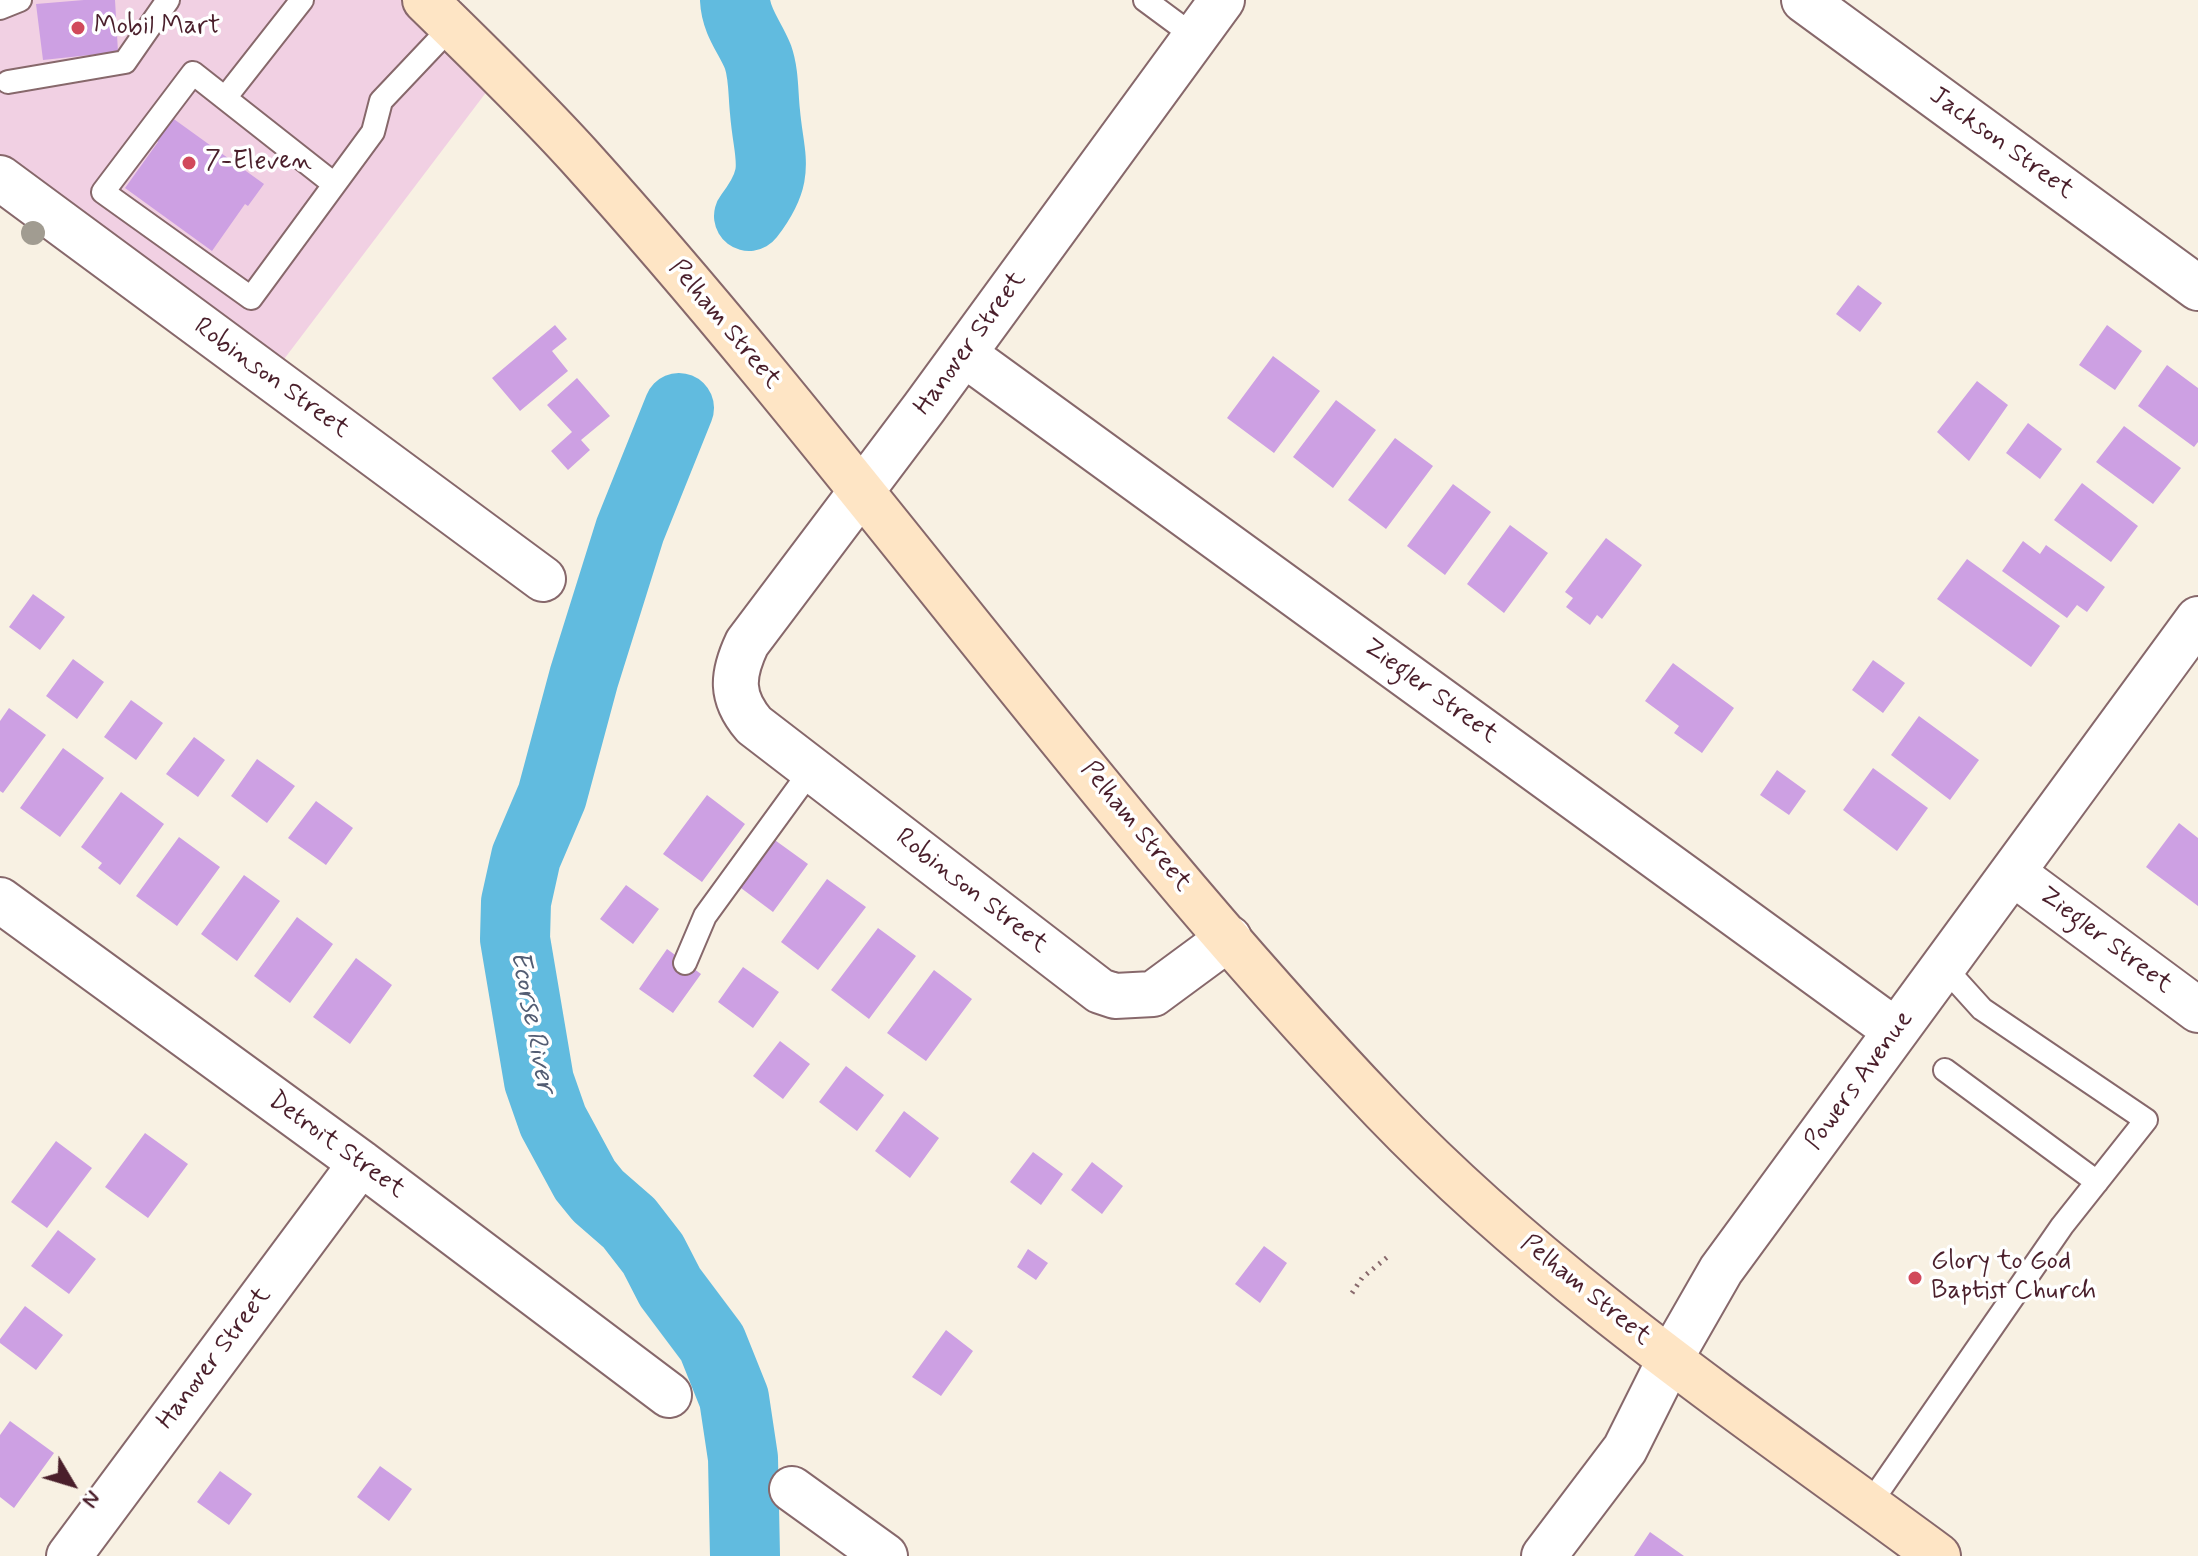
<!DOCTYPE html>
<html>
<head>
<meta charset="utf-8">
<style>
  body { margin:0 }
  #map { position:relative; width:2198px; height:1556px; overflow:hidden; background:#f8f1e3; font-family:Mynerve,sans-serif }
  canvas { display:block }
  .north { position:absolute; left:32px; top:1444px; width:80px; height:80px; -webkit-text-stroke:6px #fff; paint-order:stroke; rotate:128deg; font-size:22px; font-weight:700; line-height:32px; text-align:center; color:#4a1f2b }
  .north::after { content:''; display:block; margin:auto; width:28px; height:36px; background:#4a1f2b; clip-path:polygon(50% 0,100% 100%,50% 72%,0 100%) }
</style>
</head>
<body>
<div id="map">
<canvas width="2198" height="1556"></canvas>
<div class="north">N</div>
</div>
<script>
const ctx = document.querySelector('canvas').getContext('2d');
ctx.lineJoin = 'round';
function paint(path, color) {
  ctx.fillStyle = color;
  ctx.fill(path, 'evenodd');
}
function strokePath(path, color, width, dash) {
  ctx.strokeStyle = color;
  ctx.lineWidth = width;
  ctx.lineCap = dash ? 'butt' : 'round';
  ctx.setLineDash(dash || []);
  ctx.stroke(path);
}
function write(font, color, halo, rows, align = 'center') {
  ctx.font = font + ' Mynerve,sans-serif';
  ctx.lineWidth = 7;
  ctx.setLineDash([]);
  ctx.textBaseline = 'middle';
  ctx.strokeStyle = halo;
  ctx.fillStyle = color;
  for (const [text, x, y, turn = 0] of rows) {
    ctx.save();
    ctx.translate(x, y);
    ctx.rotate((+turn || 0) * Math.PI / 180);
    ctx.textAlign = isNaN(turn) ? turn : align;
    if (halo) ctx.strokeText(text, 0, 0);
    ctx.fillText(text, 0, 0);
    ctx.restore();
  }
}
paint(new Path2D(`
  M0 0H420L500 74 269 379 0 178Z`), '#f1d0e3');
strokePath(new Path2D(`
  M735 0C736 22 750 37 758 57 764 74 763 94 765 112 769 160 782 173 749 216
  M679 408 630 530 584 677 552 796 526 857 516 902 515 939 539 1081 553 1121 585 1180 598 1196 629 1223 653 1254 670 1287 712 1343 734 1398 743 1458 745 1556`), '#61bbdf', 70);
paint(new Path2D(`
  M84 0H115L118 52 43 60 36 4Z
  M171 117 264 184 248 206 245 204 212 251 125 188 158 142 155 139Z
  M1858 285 1882 303 1860 332 1836 314Z
  M555 325 567 339 552 351 568 371 520 411 492 378Z
  M2107 325 2142 351 2115 390 2079 365Z
  M1273 356 1320 391 1274 453 1227 418Z
  M2167 365 2198 388V442L2194 447 2138 406Z
  M577 378 610 416 581 440 590 450 568 470 551 451 572 432 547 405Z
  M1977 381 2008 405 1969 461 1937 432Z
  M1336 400 1376 430 1333 488 1293 457Z
  M2028 423 2062 449 2040 479 2006 453Z
  M2124 426 2181 468 2153 504 2096 462Z
  M1395 438 1433 466 1386 529 1348 500Z
  M2082 483 2138 526 2111 562 2054 520Z
  M1453 484 1491 512 1445 575 1407 546Z
  M1510 525 1548 553 1504 613 1467 584Z
  M1606 538 1642 565 1602 619 1597 615 1590 625 1566 607 1573 598 1565 592Z
  M2023 541 2040 554 2046 545 2105 587 2087 612 2077 605 2067 618 2002 571Z
  M1967 559 2060 626 2031 667 1937 599Z
  M33 594 65 617 40 650 9 627Z
  M73 659 104 682 77 719 46 696Z
  M1873 660 1905 683 1883 713 1852 690Z
  M1673 663 1734 708 1702 753 1674 733 1679 726 1645 701Z
  M131 700 163 723 136 760 104 737Z
  M9 708 46 735 3 793 0 791V721Z
  M1919 716 1979 760 1950 800 1891 755Z
  M194 737 225 760 198 797 166 774Z
  M63 748 104 778 60 837 20 808Z
  M257 759 295 786 267 823 231 796Z
  M1873 768 1928 808 1897 851 1843 810Z
  M1777 770 1806 791 1789 815 1760 795Z
  M121 792 164 824 120 885 98 868 102 863 81 847Z
  M707 795 745 824 702 882 663 854Z
  M316 801 353 828 326 865 288 838Z
  M2179 823 2198 838V906L2146 867Z
  M179 837 220 867 177 926 136 896Z
  M772 838 808 864 773 912 737 885Z
  M244 875 280 901 237 961 201 934Z
  M827 879 866 907 818 970 781 942Z
  M626 885 659 909 633 944 600 919Z
  M297 917 333 944 290 1003 254 976Z
  M878 928 916 956 869 1019 831 990Z
  M667 949 701 974 673 1013 639 989Z
  M356 958 392 985 350 1044 313 1017Z
  M743 967 779 992 753 1028 718 1002Z
  M934 970 972 999 926 1061 887 1033Z
  M780 1041 810 1064 783 1099 753 1076Z
  M846 1066 884 1095 857 1131 819 1102Z
  M904 1111 939 1138 910 1178 875 1151Z
  M145 1133 188 1164 148 1218 105 1187Z
  M56 1141 92 1168 47 1228 11 1202Z
  M1033 1152 1063 1174 1041 1205 1010 1182Z
  M1092 1162 1123 1186 1102 1214 1071 1190Z
  M58 1230 96 1259 69 1294 31 1266Z
  M1264 1246 1287 1263 1260 1303 1235 1284Z
  M1028 1249 1048 1263 1036 1280 1017 1267Z
  M25 1306 63 1335 36 1370 0 1343V1339Z
  M946 1330 973 1351 941 1396 912 1377Z
  M10 1421 54 1453 14 1508 0 1497V1435Z
  M380 1466 412 1489 389 1521 357 1497Z
  M220 1471 252 1494 229 1525 197 1502Z
  M1650 1532 1684 1556H1634Z`), '#cda0e3');
const lane = new Path2D(`
  M1145 0 1195 37
  M0 8 20 0
  M8 82 125 62 168 0
  M225 98 302 0
  M334 184 193 73 103 192 251 298 373 132 381 101 452 26
  M685 963 705 916 812 769
  M1945 1070 2097 1182
  M1869 1505 2062 1226 2146 1120 1982 1009 1944 967`);
const street = new Path2D(`
  M1222 0 924 408 747 643C732 675 730 697 754 725L1100 991 1115 996 1153 994 1229 938
  M1804 0 2198 288
  M0 178 543 579
  M964 354 1896 1031
  M2013 873 2198 1010
  M0 900 361 1163 669 1395
  M792 1489 885 1556
  M69 1556 361 1163
  M1544 1556 1625 1449 1670 1359 1721 1270 2198 619`);
const secondary = new Path2D(`
  M425 0C477 51 530 102 579 156 858 465 1096 810 1384 1111 1548 1282 1748 1416 1938 1556`);
strokePath(lane, '#87686b', 26);
strokePath(street, '#87686b', 48);
strokePath(secondary, '#87686b', 48);
strokePath(new Path2D(`
  M1352 1293 1362 1278 1391 1254`), '#87686b', 5, [2, 6]);
strokePath(lane, '#fff', 22);
strokePath(street, '#fff', 44);
strokePath(secondary, '#fee5c5', 44);
ctx.fillStyle = '#a19c91';
for (const [x, y] of [
  [33,233]
]) {
  ctx.beginPath();
  ctx.arc(x, y, 12, 0, 2 * Math.PI);
  ctx.fill();
}
for (const [x, y, r, color] of [
  [78,28,8,"#d1495b"],
  [189,163,8,"#d1495b"],
  [1915,1278,8,"#d1495b"]
]) {
  const dot = new Path2D();
  dot.arc(x, y, r, 0, 2 * Math.PI);
  ctx.fillStyle = color;
  ctx.fill(dot);
  strokePath(dot, '#fff', 3);
}
write('26px', '#4a1f2b', '#fff', [
  ["Mobil Mart",94,28],
  ["7-Eleven",205,163],
  ["Glory to God",1931,1263],
  ["Baptist Church",1931,1293]
], 'left');
write('26px', '#4a1f2b', '#fff', [
  ["Jackson Street",2001,144,36],
  ["Pelham Street",724,325,50],
  ["Hanover Street",971,344,-54],
  ["Robinson Street",271,379,36],
  ["Ziegler Street",1430,692,36],
  ["Pelham Street",1135,827,51],
  ["Robinson Street",971,892,38],
  ["Ziegler Street",2105,941,37],
  ["Powers Avenue",1860,1081,-54],
  ["Detroit Street",336,1146,36],
  ["Pelham Street",1585,1291,39],
  ["Hanover Street",215,1359,-53]
]);
write('italic 28px', '#535d73', '#fff', [
  ["Ecorse River",531,1022,79]
]);
</script>
</body>
</html>
